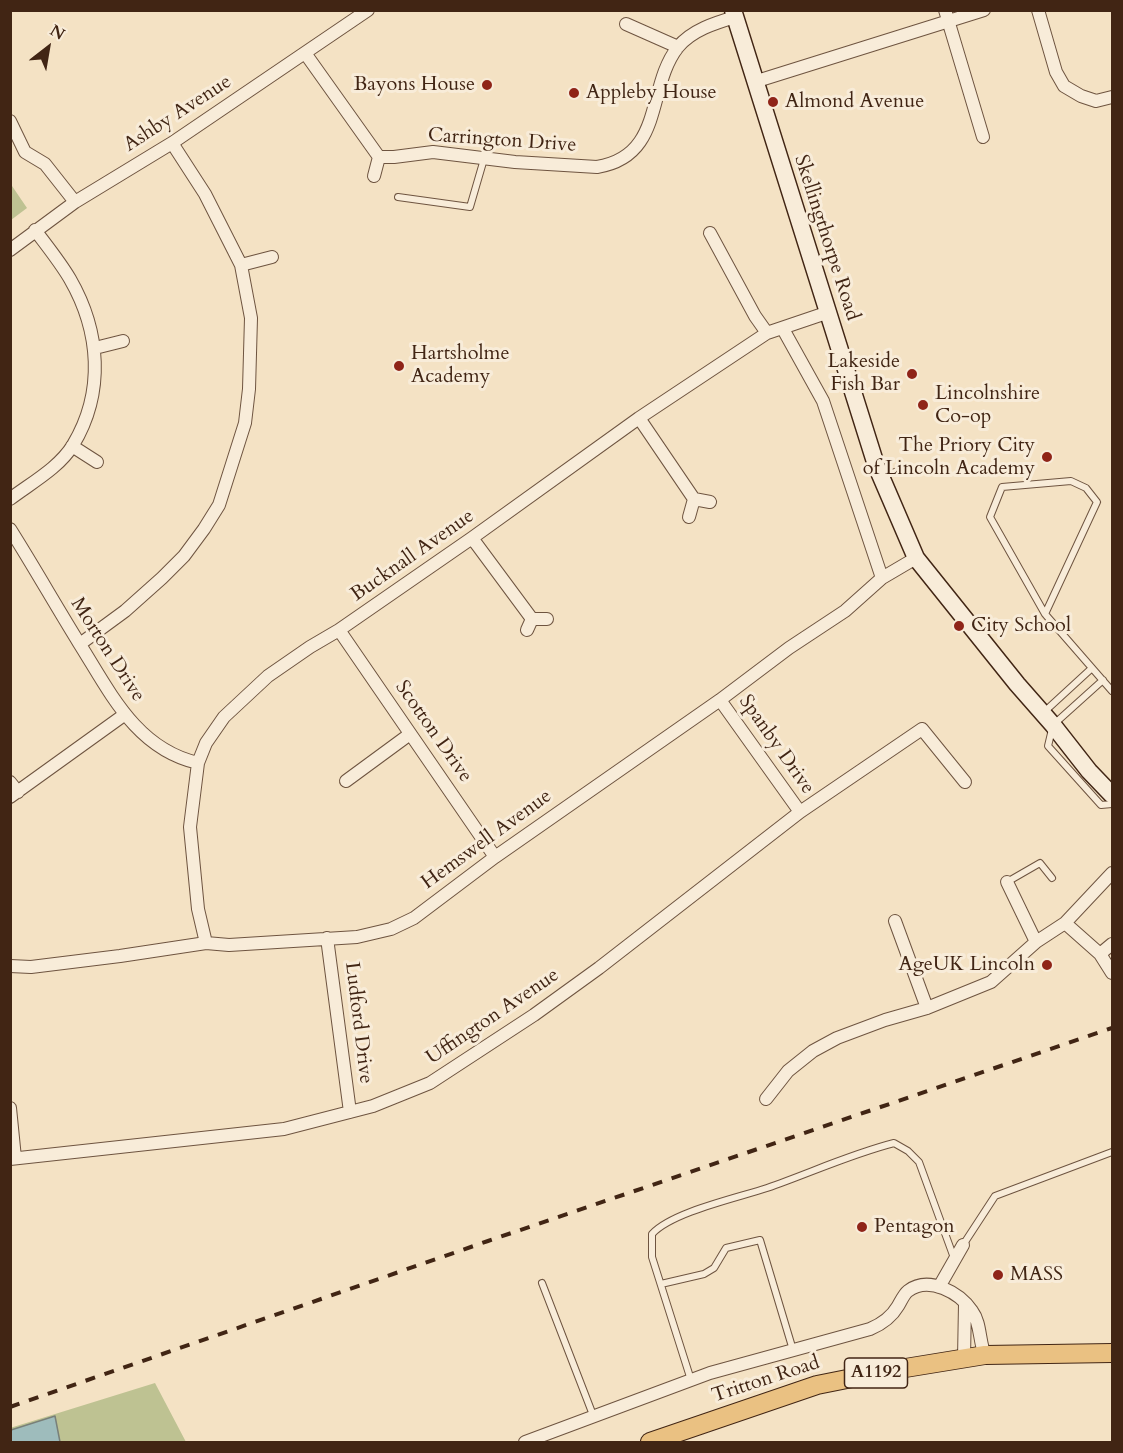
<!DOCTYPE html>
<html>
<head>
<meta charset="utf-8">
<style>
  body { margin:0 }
  #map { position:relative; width:1123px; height:1453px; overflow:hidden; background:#f4e2c4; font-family:Cardo,serif }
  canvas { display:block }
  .frame { position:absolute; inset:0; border:12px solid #412514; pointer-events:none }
  .north { position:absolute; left:18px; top:18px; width:60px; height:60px; -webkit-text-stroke:4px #f8ecd9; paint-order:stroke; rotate:31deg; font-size:16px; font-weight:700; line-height:24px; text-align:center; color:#412514 }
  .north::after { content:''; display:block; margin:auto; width:21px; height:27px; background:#412514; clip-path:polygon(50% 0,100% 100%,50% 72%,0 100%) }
</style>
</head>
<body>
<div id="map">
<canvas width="1123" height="1453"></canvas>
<div class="frame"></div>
<div class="north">N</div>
</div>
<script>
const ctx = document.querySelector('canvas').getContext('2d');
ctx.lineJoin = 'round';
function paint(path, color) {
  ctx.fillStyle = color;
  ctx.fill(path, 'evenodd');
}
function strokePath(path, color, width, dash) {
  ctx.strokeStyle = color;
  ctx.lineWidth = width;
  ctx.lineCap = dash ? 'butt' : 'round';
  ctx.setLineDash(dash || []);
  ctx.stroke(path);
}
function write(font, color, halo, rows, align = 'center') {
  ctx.font = font + ' Cardo,serif';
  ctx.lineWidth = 6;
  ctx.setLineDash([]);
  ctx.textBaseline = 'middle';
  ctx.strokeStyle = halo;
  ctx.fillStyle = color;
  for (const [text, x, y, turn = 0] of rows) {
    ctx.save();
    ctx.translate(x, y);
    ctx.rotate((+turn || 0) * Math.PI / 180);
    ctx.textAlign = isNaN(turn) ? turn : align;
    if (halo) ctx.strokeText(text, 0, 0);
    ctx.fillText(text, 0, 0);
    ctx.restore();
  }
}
paint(new Path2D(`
  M10 183 27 208 11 220H10Z
  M155 1383 186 1442H60L55 1416 11 1430 10 1428Z`), '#bec292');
const water = new Path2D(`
  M55 1416 60 1442H11V1430Z`);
paint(water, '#9ebcbc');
strokePath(water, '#798079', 1.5);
const service = new Path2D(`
  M398 197 470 207 484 159
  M882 476 898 471
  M1071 481 1086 488 1097 502 1045 614 990 517 1002 487Z
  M1045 614 1112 691
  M1103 680 1053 725 1048 746 1101 805 1112 804
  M1043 713 1092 668
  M1007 882 1040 863 1052 878
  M963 1245 995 1196 1112 1152
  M542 1283 593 1415
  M661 1284 704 1274 714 1268 726 1248 760 1240 793 1350
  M691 1380 652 1257V1234C672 1212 737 1198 767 1188 810 1173 851 1154 894 1143L908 1151 919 1162 954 1258`);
const minor = new Path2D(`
  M945 10 983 137
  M1038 10 1056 72 1064 86 1081 96 1096 101 1112 97
  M626 24 678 47
  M305 53 379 157H394L433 152 515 162 597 167C665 156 646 87 678 47 692 30 715 23 735 17
  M754 82 984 10
  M10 121 25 152 45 164 75 202
  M374 176 379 157
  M710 233 755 316 767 333
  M10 250 75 202 172 143 368 10
  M241 265 272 257
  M783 329 823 401 882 578
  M95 348 123 341
  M639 418 694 499
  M72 446 97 462
  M10 499C31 483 59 468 73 445 105 392 100 331 70 279 60 262 47 246 35 230
  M694 499 710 502
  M689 517 694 499
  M10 529C34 567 56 606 79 643 110 692 136 749 198 763
  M472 538 532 619 527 630
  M532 619H547
  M339 630 495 857
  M80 644 125 611 162 578 184 556 204 529 219 505 245 423 249 389 251 318 241 265 205 194 172 143
  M720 700 800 812
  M346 781 410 734
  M10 782 18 792
  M10 797 124 715
  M1007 882 1036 942
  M895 921 927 1008
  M1065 923 1100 954 1112 973
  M327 938 350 1112
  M206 943 198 909 190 827 198 763 206 743 224 717 268 676 310 647 339 630 472 538 639 418 767 333 829 312
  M1100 954 1112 944
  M10 966 31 967 120 956 206 943 229 945 357 937 391 929 414 918 495 857 720 700 789 648 845 611 882 578 916 558
  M766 1099 788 1071 813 1051 837 1038 885 1020 927 1008 991 982 1036 942 1065 923 1112 873
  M10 1108 15 1158
  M10 1159 284 1129 373 1106 430 1083 534 1015 599 968 800 812 922 729 965 782
  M939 1287 963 1245
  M964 1358 965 1304
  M525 1442 710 1373 870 1329C882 1324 891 1318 898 1306 901 1301 904 1294 908 1291 929 1275 960 1293 972 1311 981 1323 979 1342 985 1355`);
const secondary = new Path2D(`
  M733 10 876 465 916 558 1017 684 1053 725 1089 771 1112 795`);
const primary = new Path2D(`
  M650 1442 817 1385 887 1371 985 1355 1112 1353`);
strokePath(service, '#6e5440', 8);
strokePath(minor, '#6e5440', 14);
strokePath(secondary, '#412514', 19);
strokePath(primary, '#412514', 20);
strokePath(service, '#f8ecd9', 6);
strokePath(minor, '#f8ecd9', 12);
strokePath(secondary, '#f8ecd9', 16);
strokePath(primary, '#eac182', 18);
strokePath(new Path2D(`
  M10 1407 488 1241 1112 1028`), '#412514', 4, [10, 10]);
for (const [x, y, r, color] of [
  [487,85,6,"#8f2418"],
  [574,93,6,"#8f2418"],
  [773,102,6,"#8f2418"],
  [399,366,6,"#8f2418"],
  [912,374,6,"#8f2418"],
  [923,405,6,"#8f2418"],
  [1047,457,6,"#8f2418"],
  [959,626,6,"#8f2418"],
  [1047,965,6,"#8f2418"],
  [862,1227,6,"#8f2418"],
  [998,1275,6,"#8f2418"]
]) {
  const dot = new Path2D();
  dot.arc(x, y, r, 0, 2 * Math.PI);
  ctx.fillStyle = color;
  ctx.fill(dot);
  strokePath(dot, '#f8ecd9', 2);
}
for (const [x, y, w] of [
  [876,1373,63]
]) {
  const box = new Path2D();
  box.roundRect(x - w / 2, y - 15, w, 30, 4.5);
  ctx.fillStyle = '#f8ecd9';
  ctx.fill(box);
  strokePath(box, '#412514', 1.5);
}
write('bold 18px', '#412514', null, [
  ["A1192",876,1373]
]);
write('20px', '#412514', '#f8ecd9', [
  ["Bayons House",475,85,"right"],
  ["Appleby House",586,93],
  ["Almond Avenue",785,102],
  ["Hartsholme",411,354],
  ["Academy",411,377],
  ["Lakeside",900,362,"right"],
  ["Fish Bar",900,385,"right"],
  ["Lincolnshire",935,394],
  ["Co-op",935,417],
  ["The Priory City",1035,446,"right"],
  ["of Lincoln Academy",1035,469,"right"],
  ["City School",971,626],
  ["AgeUK Lincoln",1035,965,"right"],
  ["Pentagon",874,1227],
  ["MASS",1010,1275]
], 'left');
write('20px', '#412514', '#f8ecd9', [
  ["Ashby Avenue",178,114,-33],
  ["Carrington Drive",502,141,4],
  ["Skellingthorpe Road",826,238,72],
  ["Bucknall Avenue",413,556,-35],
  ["Morton Drive",107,650,57],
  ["Scotton Drive",433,732,55],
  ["Spanby Drive",776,745,55],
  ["Hemswell Avenue",487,840,-36],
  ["Uffington Avenue",493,1017,-34],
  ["Ludford Drive",358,1023,83],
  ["Tritton Road",766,1380,-18]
]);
</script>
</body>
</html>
